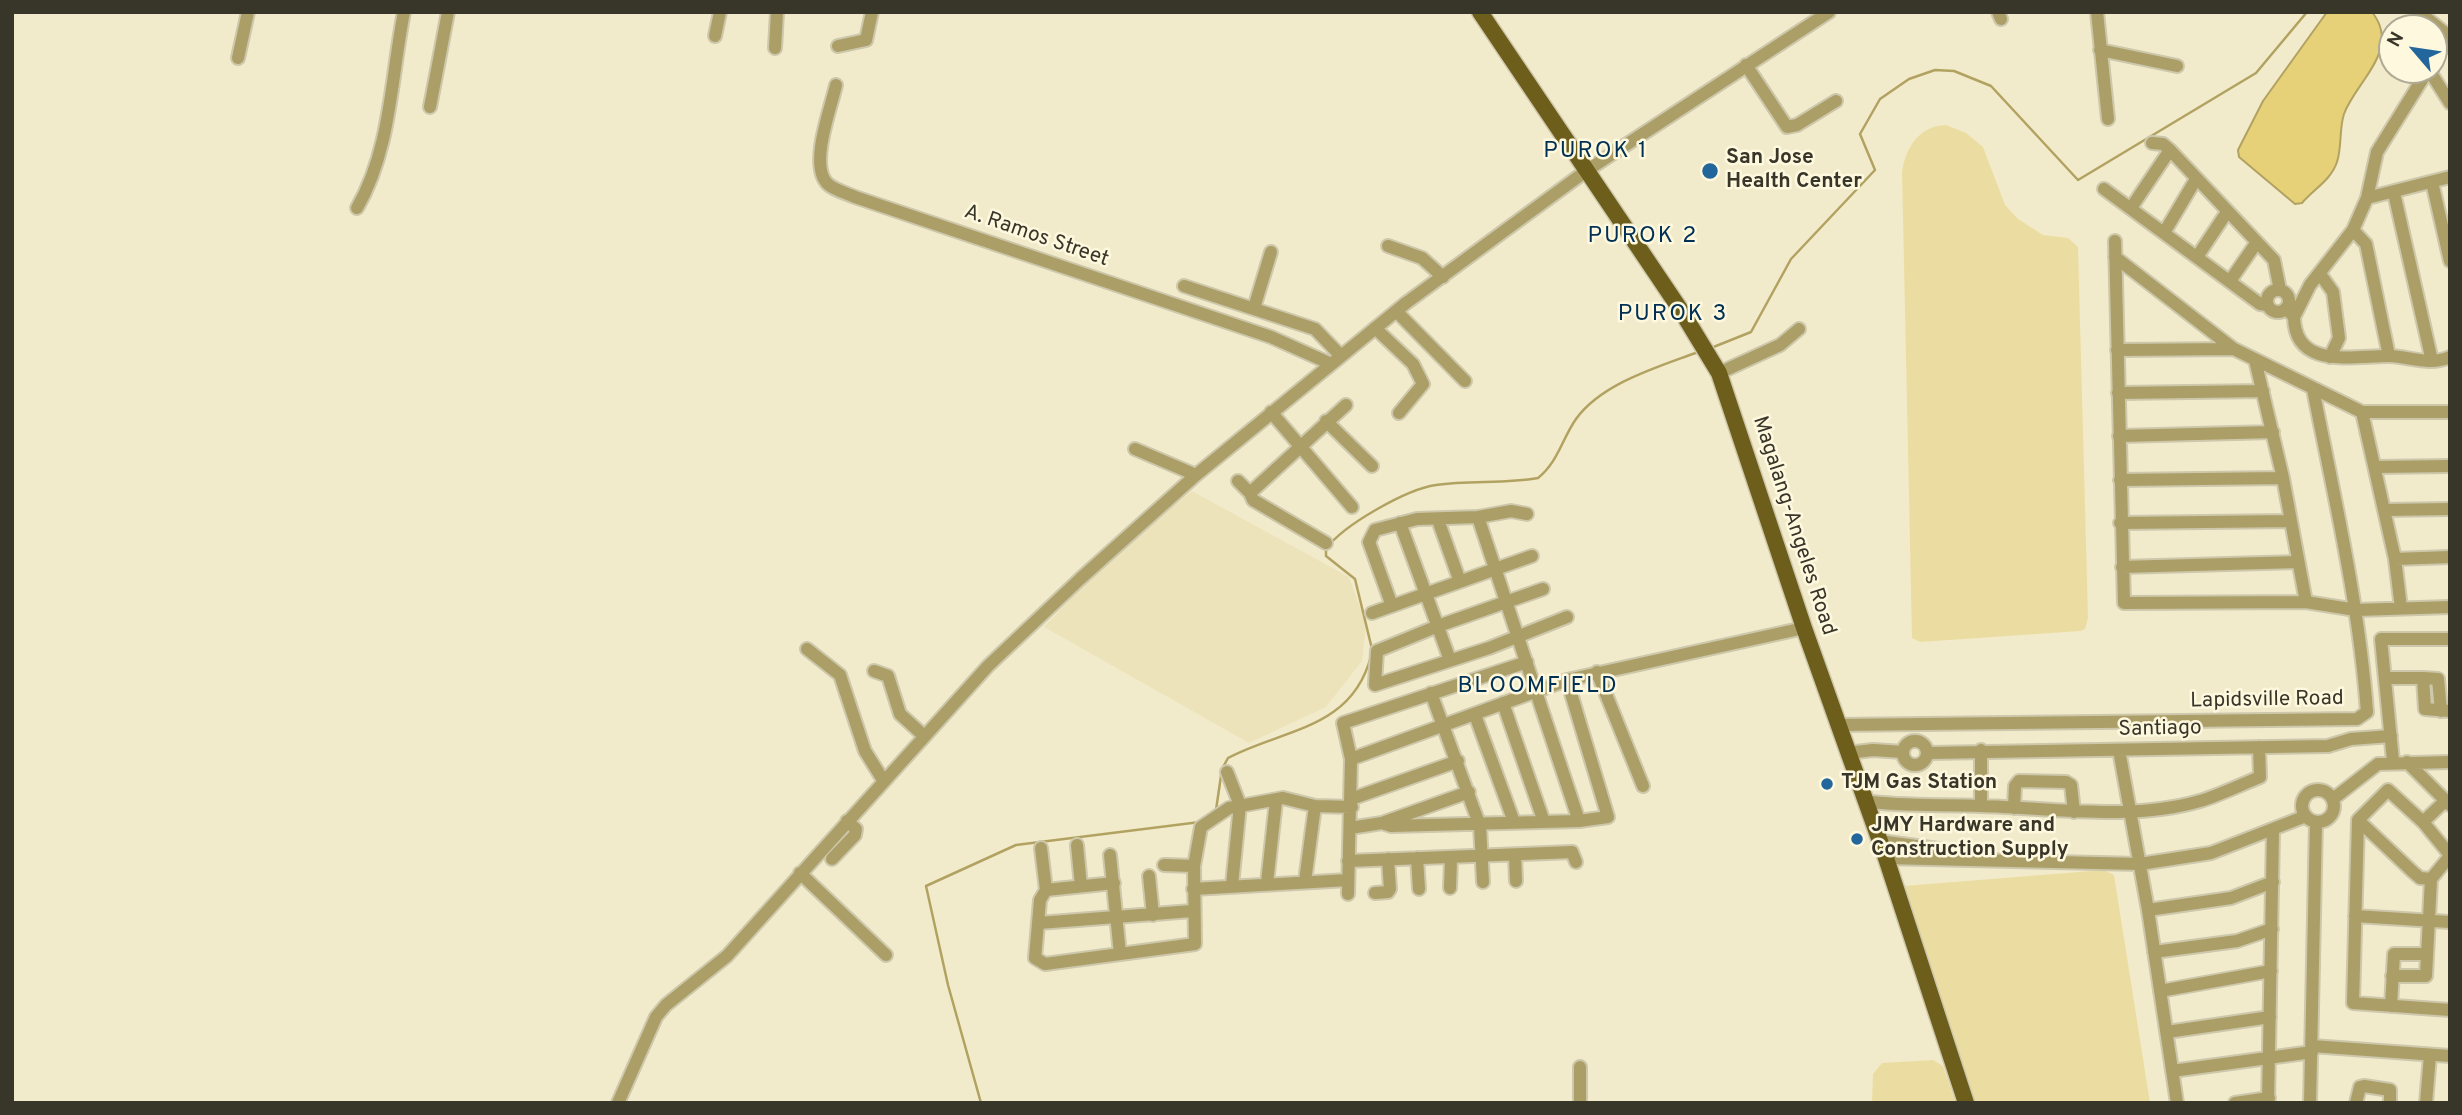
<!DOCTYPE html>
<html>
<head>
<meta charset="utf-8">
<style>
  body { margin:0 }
  #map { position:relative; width:2462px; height:1115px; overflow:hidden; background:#f2ebcb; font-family:Overpass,sans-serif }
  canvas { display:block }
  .frame { position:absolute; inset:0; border:14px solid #383529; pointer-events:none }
  .north { position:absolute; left:2378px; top:14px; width:70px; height:70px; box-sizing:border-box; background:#fef8de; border:2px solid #afaa96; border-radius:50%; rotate:299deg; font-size:19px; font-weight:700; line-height:28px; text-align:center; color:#383529 }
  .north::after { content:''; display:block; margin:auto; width:24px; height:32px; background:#22669b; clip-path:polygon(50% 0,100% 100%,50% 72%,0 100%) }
</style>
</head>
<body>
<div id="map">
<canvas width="2462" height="1115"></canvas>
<div class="frame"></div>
<div class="north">N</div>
</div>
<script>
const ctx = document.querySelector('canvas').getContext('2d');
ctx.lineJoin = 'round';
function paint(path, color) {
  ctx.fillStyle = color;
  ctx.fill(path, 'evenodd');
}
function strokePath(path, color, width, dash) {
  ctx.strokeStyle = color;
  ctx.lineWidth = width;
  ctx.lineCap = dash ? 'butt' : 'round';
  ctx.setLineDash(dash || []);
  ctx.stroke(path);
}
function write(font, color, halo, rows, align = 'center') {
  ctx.font = font + ' Overpass,sans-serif';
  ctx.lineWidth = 5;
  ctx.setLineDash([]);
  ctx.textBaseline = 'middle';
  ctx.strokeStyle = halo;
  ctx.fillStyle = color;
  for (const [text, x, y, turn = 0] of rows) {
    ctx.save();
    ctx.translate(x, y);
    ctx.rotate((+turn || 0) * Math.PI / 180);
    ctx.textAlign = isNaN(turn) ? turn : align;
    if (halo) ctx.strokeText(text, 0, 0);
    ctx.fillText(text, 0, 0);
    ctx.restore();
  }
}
paint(new Path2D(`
  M1192 491 1349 577 1366 624 1362 661 1326 707 1249 743 1044 627 1112 555Z`), '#ede3bb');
paint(new Path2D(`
  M1946 125 1966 133 1983 147 2005 205 2018 219 2043 235 2068 238 2078 247 2088 618 2085 629 2080 631 1920 642 1912 638 1902 172C1906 147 1919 126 1946 125Z
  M2104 870 2114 875 2150 1103H1975L1904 886Z
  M1933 1060 1943 1066 1956 1103H1872L1873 1074 1882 1063Z`), '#ebdda2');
const water = new Path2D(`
  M2327 12H2372C2402 50 2356 81 2344 114 2339 129 2342 147 2337 162 2331 180 2314 189 2302 203L2295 204 2239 157 2238 150 2263 101Z`);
paint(water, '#e6d179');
strokePath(water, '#b2a261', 2);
strokePath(new Path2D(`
  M1711 348 1751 332 1791 259 1875 170 1860 134 1880 99 1909 79 1935 70 1954 71 1991 86 2078 180 2256 73 2307 12
  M1372 649 1355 579 1326 556V549C1343 525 1407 489 1436 485 1470 480 1505 484 1538 478 1558 462 1562 439 1576 419 1602 383 1658 367 1698 352
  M1216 810 1222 769 1228 758C1282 729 1352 730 1371 656
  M981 1103 948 985 926 886 1016 845 1200 822`), '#b2a261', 2.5);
const minor = new Path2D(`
  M1998 12 2001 19
  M2097 12 2108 119
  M2419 12 2450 37
  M715 36 720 12
  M838 46 866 40 872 12
  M775 48 777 12
  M2100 50 2177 66
  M238 58 248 12
  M2434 61 2449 37
  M1746 65 1787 127 1797 125 1836 101
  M2429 70 2450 103
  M836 85C831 108 810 162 826 182 831 189 846 193 855 197L1271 337 1329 363
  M430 107 448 12
  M2152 143 2163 144 2170 150 2274 260 2280 290
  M2432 182 2450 261
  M2104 189 2260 304 2267 305
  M2394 193 2432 361
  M2367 198 2450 177
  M357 208C391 150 391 77 404 12
  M2131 208 2170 150
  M2353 230 2366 244 2389 356
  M2164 233 2196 179
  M2115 241 2124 603 2306 602 2356 610 2450 607
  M1388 246 1422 258 1443 277
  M2115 257 2234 349 2362 412H2450
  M2197 257 2227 212
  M2320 274 2333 292 2339 338 2330 357
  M2230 281 2257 242
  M1184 286 1315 329 1340 355
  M2267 301a11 11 0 1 1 22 0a11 11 0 1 1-22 0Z
  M1254 308 1271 252
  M2286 308 2294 317C2295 371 2356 355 2390 356 2411 357 2430 366 2450 357
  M1396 311 1465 381
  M2294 317 2310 285 2353 230 2367 198 2377 152 2428 70
  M1375 328 1413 364 1423 384 1399 413
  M2117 350 2234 349
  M2255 360 2283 478 2306 602
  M1719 373 1780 345 1799 329
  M2118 393 2263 391
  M1271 412 1352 507
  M2362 412 2395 559 2401 608
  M1326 421 1372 466
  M2119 436 2273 432
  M1135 449 1196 475
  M2375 467 2450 466
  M2120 480 2283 478
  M1238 481 1250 493
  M2385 510 2450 509
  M1478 517 1579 821
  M1438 520 1459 579
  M1400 523 1450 660
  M2120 523 2291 521
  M1326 543 1253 500 1250 493 1346 405
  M2395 559 2450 557
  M2122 567 2298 562
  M1543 589 1438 626 1377 651 1375 685 1489 648 1567 617
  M1392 606 1369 542 1375 530 1417 519 1478 517 1511 511 1527 514
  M1372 613 1532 556
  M807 649 840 675 865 751 883 780
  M874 671 888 676 900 714 923 735
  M1597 672 1643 786
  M2386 678H2423L2425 709 2450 711
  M2423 678 2438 679 2441 711
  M1431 693 1480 826 1483 882
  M1503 703 1544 822
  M1475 715 1514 822
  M1837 725 2357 719 2367 712C2359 603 2334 496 2313 389
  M1903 753a12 12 0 1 1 24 0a12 12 0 1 1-24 0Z
  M1981 750V806
  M2119 750 2148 910 2177 1103
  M1847 753 1873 750 1903 752
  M1928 753 2328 746 2351 739 2391 736
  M1351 759 1567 680 1804 628
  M2393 761 2381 639H2450
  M2407 762 2450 805
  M1227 772 1240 805 1232 885
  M2302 806a16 16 0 1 1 32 0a16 16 0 1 1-32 0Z
  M1351 799 1458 761
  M2333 799 2378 764 2450 762
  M1865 801C1904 807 1942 804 1982 806 2052 808 2131 821 2200 801 2220 795 2240 785 2260 777L2259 747
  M2014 808 2015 786 2019 781 2066 782 2071 785 2074 812
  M2358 820 2413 872 2420 878 2431 879
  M2423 822 2445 801 2450 802
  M1382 823 1391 826 1579 821 1608 817 1567 680
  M1350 828 1382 823 1469 792
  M1879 841 1938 849 1950 857
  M1077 845 1081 886
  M1041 848 1046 890 1040 900 1035 958 1045 964 1195 944 1194 866 1201 827 1229 808 1283 798 1315 806 1352 807
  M1110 855 1120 954
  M1515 855 1516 881
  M2450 855 2423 822 2388 790 2358 820 2353 1003 2450 1010
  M1417 858 1419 889
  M1886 858 2140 864 2211 853 2306 816
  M832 859 855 835 856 829 847 821
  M1348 861 1572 852 1576 862
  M1164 865 1194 866
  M800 873 886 955
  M1149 876 1153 915
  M1305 881 1315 806
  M1267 883 1276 801
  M1450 888 1451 859
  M1193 889 1348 880
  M1046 890 1114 883
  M1375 893 1388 892 1390 889 1388 859
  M1348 894 1351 759 1343 723 1527 662
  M2148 910 2231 898 2273 882
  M2355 916 2450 922
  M1039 923 1192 911
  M2154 952 2237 941 2272 929
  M2392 976H2426L2431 879 2450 856
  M2160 991 2271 971
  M2391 1006 2394 954H2427
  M2167 1032 2270 1017
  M2312 1046 2450 1056
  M2172 1071 2312 1052
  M618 1103 656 1017 666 1005 727 956 988 666 1080 579 1196 475 1406 303 1586 171 1829 12
  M1580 1103V1067
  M2235 1103 2269 1098
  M2268 1103 2273 831
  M2310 1103 2316 822
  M2356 1103 2360 1087 2364 1086 2390 1090V1103
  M2426 1103 2430 1055`);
const major = new Path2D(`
  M1480 12 1682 312 1719 373 1804 628 1886 858 1966 1103`);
strokePath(minor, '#cdc7ab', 16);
strokePath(major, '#cdc7ab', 19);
strokePath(minor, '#ab9e66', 12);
strokePath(major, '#6d5e1b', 16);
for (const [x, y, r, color] of [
  [1710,171,9,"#22669b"],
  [1827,784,7,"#22669b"],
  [1857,839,7,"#22669b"]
]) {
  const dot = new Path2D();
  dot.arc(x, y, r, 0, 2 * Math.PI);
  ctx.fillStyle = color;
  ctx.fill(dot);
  strokePath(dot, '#fef8de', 2.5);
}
write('bold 21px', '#383529', '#fef8de', [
  ["San Jose",1726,159],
  ["Health Center",1726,183],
  ["TJM Gas Station",1841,784],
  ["JMY Hardware and",1871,827],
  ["Construction Supply",1871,851]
], 'left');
write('21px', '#383529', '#fef8de', [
  ["A. Ramos Street",1036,237,19],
  ["Magalang-Angeles Road",1793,526,72],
  ["Lapidsville Road",2267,701,-1],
  ["Santiago",2160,730,-1]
]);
ctx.letterSpacing = '2px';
write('23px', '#003154', '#fef8de', [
  ["PUROK 1",1596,152],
  ["PUROK 2",1643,237],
  ["PUROK 3",1673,315],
  ["BLOOMFIELD",1538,687]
]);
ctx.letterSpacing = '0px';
</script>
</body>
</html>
